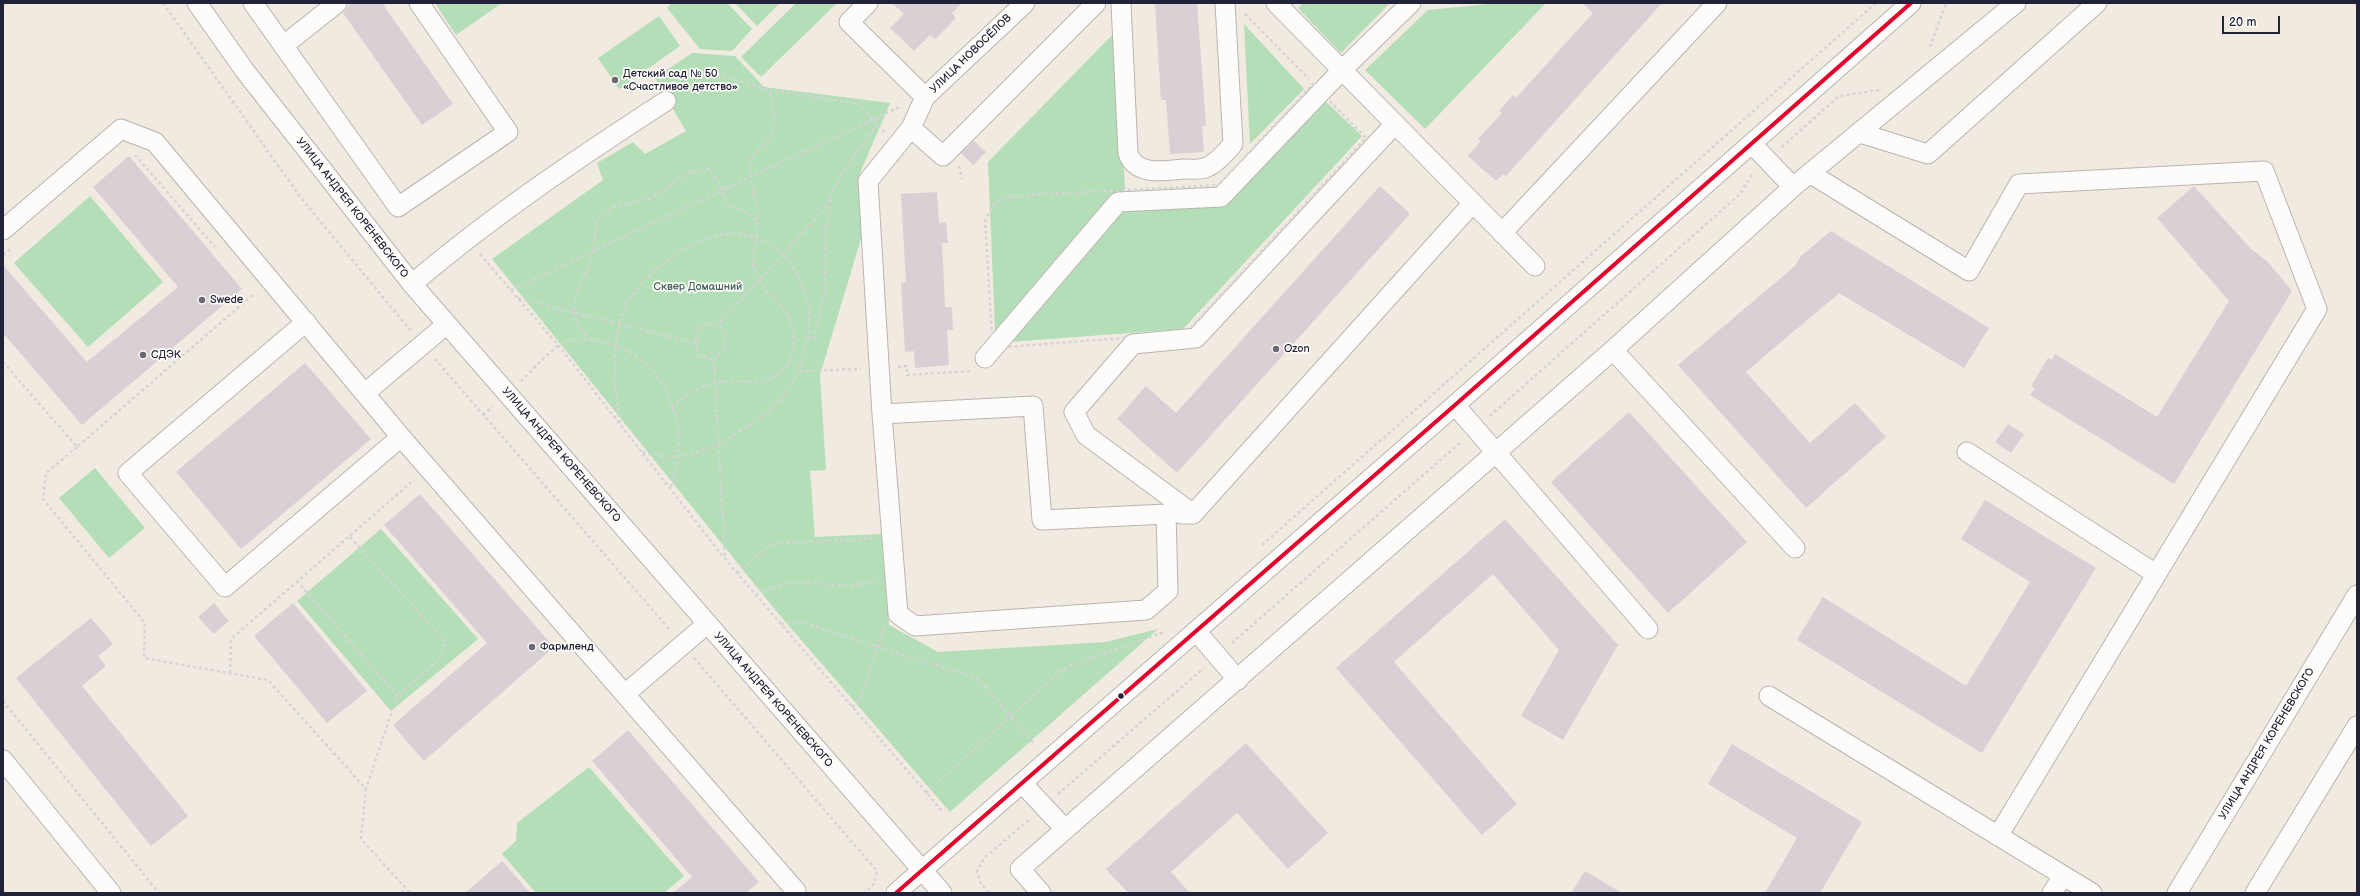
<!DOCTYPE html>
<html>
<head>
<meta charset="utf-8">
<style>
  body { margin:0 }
  #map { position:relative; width:2360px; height:896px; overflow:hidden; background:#f1eae0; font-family:"Balsamiq Sans",sans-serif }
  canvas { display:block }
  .frame { position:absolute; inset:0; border:4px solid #22223b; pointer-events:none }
  .scale { position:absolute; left:2222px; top:16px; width:58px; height:18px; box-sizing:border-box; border:2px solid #22223b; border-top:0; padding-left:5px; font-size:12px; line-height:14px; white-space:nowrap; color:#22223b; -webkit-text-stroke:3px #fdfcf7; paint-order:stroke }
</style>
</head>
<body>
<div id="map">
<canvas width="2360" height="896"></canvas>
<div class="frame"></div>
<div class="scale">20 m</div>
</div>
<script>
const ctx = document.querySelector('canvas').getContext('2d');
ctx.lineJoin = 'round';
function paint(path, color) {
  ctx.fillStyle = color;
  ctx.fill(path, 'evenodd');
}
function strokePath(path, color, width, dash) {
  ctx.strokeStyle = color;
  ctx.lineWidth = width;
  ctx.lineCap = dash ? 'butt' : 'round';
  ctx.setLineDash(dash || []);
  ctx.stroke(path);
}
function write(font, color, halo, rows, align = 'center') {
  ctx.font = font + ' "Balsamiq Sans",sans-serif';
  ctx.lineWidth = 3.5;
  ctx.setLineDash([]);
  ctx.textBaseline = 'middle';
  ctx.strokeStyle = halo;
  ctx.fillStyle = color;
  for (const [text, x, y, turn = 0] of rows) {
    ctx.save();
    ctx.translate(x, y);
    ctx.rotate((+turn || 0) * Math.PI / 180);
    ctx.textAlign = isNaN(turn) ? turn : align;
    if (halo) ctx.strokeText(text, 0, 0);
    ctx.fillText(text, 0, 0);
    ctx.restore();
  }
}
paint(new Path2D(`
  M435 3H502L456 35Z
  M672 3H727L752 29 732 51 700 49 667 8Z
  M735 3H780L757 26Z
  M796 3H837L761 77 741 57Z
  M1303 3H1390L1341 53 1298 8Z
  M1500 3H1546L1425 129 1365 70 1428 10Z
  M659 16 680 46 619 89 598 58Z
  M1244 24 1304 89 1250 144Z
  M1116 31 1126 207 1224 200 1323 99 1362 136 1183 329 1009 342 995 330 988 162Z
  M692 53 735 56 764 87 890 103 860 173 863 232 820 375 826 470 810 471 815 537 881 534 889 625 938 652 1106 642 1158 629 950 812 777 612 492 259 603 180 597 163 633 142 645 154 686 131 655 78Z
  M90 196 163 282 88 347 14 263Z
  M95 468 145 528 109 558 59 498Z
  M381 529 478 639 391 711 297 601Z
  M589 767 684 876 664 893H536L502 854 516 841 517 823Z`), '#b3deb8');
paint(new Path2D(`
  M351 3H382L453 104 422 125 343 13Z
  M892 3H962L952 13 956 18 935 39 930 35 914 51 890 28 904 14Z
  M1197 3 1206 126H1202L1204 152 1170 154 1166 100H1161L1155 4Z
  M1582 3H1662L1506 176 1503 174 1496 181 1468 156 1481 141 1478 139 1502 113 1499 111 1513 95 1516 98 1593 13Z
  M974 141 986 152 973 165 961 153Z
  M129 156 242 289 82 425 3 333V265L87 362 178 287 93 187Z
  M1380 186 1410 214 1177 473 1117 419 1146 386 1176 413Z
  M2194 186 2251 249 2267 261 2292 291 2174 484 2030 395 2035 388 2031 386 2048 358 2052 360 2055 354 2157 417 2229 301 2157 218Z
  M937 192 939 223 946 222 948 243H942L945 307H952L953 330H947L949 365 915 368 914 351 905 352 901 283 906 282 901 194Z
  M1831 231 1989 328 1964 368 1839 293 1746 372 1810 443 1855 403 1886 437 1806 508 1678 365 1795 266 1801 256Z
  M305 363 371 439 241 549 176 472Z
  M1629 412 1747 542 1668 613 1551 482Z
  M2008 424 2024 434 2011 453 1995 442Z
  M420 494 554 647 424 761 393 725 487 643 384 525Z
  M1985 500 2096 568 1982 753 1797 640 1823 597 1966 686 2030 582 1961 539Z
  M1505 519 1618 645 1563 740 1521 716 1559 650 1493 574 1394 662 1517 804 1482 835 1336 668Z
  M214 603 229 621 214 634 198 617Z
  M293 603 367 691 327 723 254 636Z
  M91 618 113 644 98 656 106 666 82 686 188 816 151 846 16 678Z
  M628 730 759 882 746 893H673L692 877 592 761Z
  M1246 743 1328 833 1288 869 1237 813 1171 872 1190 893H1128L1106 869Z
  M1732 744 1862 822 1820 893H1765L1797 838 1708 784Z
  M502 861 530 893H465Z
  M1585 871 1622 893H1571Z`), '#d8d0d4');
const minor = new Path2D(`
  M197 3 245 71 412 284 942 893
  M253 3 398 207 508 132 419 3
  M868 3 849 22 925 97
  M1121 3 1128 153C1135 176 1164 171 1183 169 1189 169 1198 170 1205 168 1216 164 1225 153 1233 144L1225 3
  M1276 3 1535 266
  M283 46 337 3
  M911 128 943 156 1096 3
  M1860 133 1928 154 2097 3
  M1752 144 1793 187
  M1811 174 1969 271 2019 184 2264 171 2317 309 1998 836
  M3 230 121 129 155 142 401 437 796 891 793 893
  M1502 233 1717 3
  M412 284C492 216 578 158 666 101
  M306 322 128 473 225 587 401 437
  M1613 350 1795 548
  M985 358 1118 202 1221 197 1342 70 1411 3
  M365 393 447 324
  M1455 405 1648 629
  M882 414 1033 406 1042 520 1166 514 1168 591 1146 610 915 626 898 614 882 414 868 181 911 128 925 97 1025 3
  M1967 452 2156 574
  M1181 514H1193L1472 204
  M1193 514 1086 435 1074 412 1133 344 1196 338 1394 125
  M1196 631 1238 680
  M625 694 707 624
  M1769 696 2092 893
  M3 760 111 893
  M1022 783 1065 829
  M896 893 1455 405 1911 3
  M1041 893 1020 869 1613 350 1793 187 2016 3
  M2052 893 2063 876
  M2177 893 2357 595
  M2255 893 2357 726`);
strokePath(minor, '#b9b4b1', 21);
strokePath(new Path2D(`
  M163 3 301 198 411 331
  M1245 14 1309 79
  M1930 47 1946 3
  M673 83 687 73 695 71 722 76 769 90 860 104 884 132
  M1313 84 1366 138 1186 333 1007 347 998 343 992 336 985 220 995 203 1013 196 1219 185Z
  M1782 147 1839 96 1879 90
  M135 155 215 247
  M959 166 962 179
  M757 225C760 205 749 186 750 165 751 151 763 148 770 138 778 124 772 105 769 90
  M480 254 559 346 725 559 942 811
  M3 255 10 249
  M511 290 899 107
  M518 298 696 343V332L702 325 719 323 823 211 841 174 877 125
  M808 338 814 339 825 289 826 230 832 196
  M591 339C588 336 581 331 578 326 566 302 585 276 593 254 596 245 594 230 596 220L615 206 651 198 689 173 709 169 718 181 726 203C733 207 743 210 750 215 764 226 754 241 753 255 752 262 755 272 758 278 761 290 783 303 789 318 799 340 794 372 768 380 751 385 732 378 714 383 698 387 685 396 672 406
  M696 343 698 355 714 360 725 559
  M435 359 670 630
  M714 360 724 349 723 330 719 323
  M3 362 77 447 255 293
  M898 367 907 366V375L970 371
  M800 371 861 369
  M521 381C535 368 550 348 568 341 579 337 595 340 607 343 670 359 693 433 670 489
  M483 415 493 406
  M1490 416 1740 194 1753 173
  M620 423C614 384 609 332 631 297 638 285 649 276 659 267 706 226 767 215 800 280 810 300 812 323 806 344 797 381 785 400 754 422 719 445 683 467 641 451
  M77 447 46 473 43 499 145 623 144 658 268 680 366 789 361 839 410 893
  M350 537 445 641 439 659 397 696 366 789
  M1262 545 1876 3
  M737 573 771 544 874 538
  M297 581 397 696
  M756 595C768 590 780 583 794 583 817 581 857 592 876 578
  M781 624 798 621 979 679 1035 745
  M1232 643 1462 441
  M694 658 877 871 874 884 864 893
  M230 673 231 639 414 480
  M3 701 159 893
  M852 707 862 696 884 626
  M926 793 1063 669 1164 632
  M1058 794 1204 668
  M401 893 406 889
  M989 893 981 884 977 871 984 858 1030 819`), '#d5d4d2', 2.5, [3, 3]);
strokePath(minor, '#fdfcfa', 19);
strokePath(new Path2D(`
  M896 893 1455 405 1911 3`), '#e4002b', 4);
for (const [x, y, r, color] of [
  [615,80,4,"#6a6875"],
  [202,300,4,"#6a6875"],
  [1276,349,4,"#6a6875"],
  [143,355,4,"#6a6875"],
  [532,647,4,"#6a6875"],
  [1121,696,3.5,"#22223b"]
]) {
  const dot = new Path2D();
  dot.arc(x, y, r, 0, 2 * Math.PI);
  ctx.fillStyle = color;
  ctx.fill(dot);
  strokePath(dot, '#fdfcf7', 1.5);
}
write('11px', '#22223b', '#fdfcf7', [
  ["УЛИЦА НОВОСЁЛОВ",971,54,-44],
  ["УЛИЦА АНДРЕЯ КОРЕНЕВСКОГО",352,208,52],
  ["УЛИЦА АНДРЕЯ КОРЕНЕВСКОГО",561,455,49],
  ["УЛИЦА АНДРЕЯ КОРЕНЕВСКОГО",773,700,49],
  ["УЛИЦА АНДРЕЯ КОРЕНЕВСКОГО",2267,744,-59]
]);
write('11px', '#22223b', '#fdfcf7', [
  ["Детский сад № 50",623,74],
  ["«Счастливое детство»",623,87],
  ["Swede",210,300],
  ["Ozon",1284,349],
  ["СДЭК",151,355],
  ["Фармленд",540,647]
], 'left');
write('11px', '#43615c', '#fdfcf7', [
  ["Сквер Домашний",698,287]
]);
</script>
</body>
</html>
